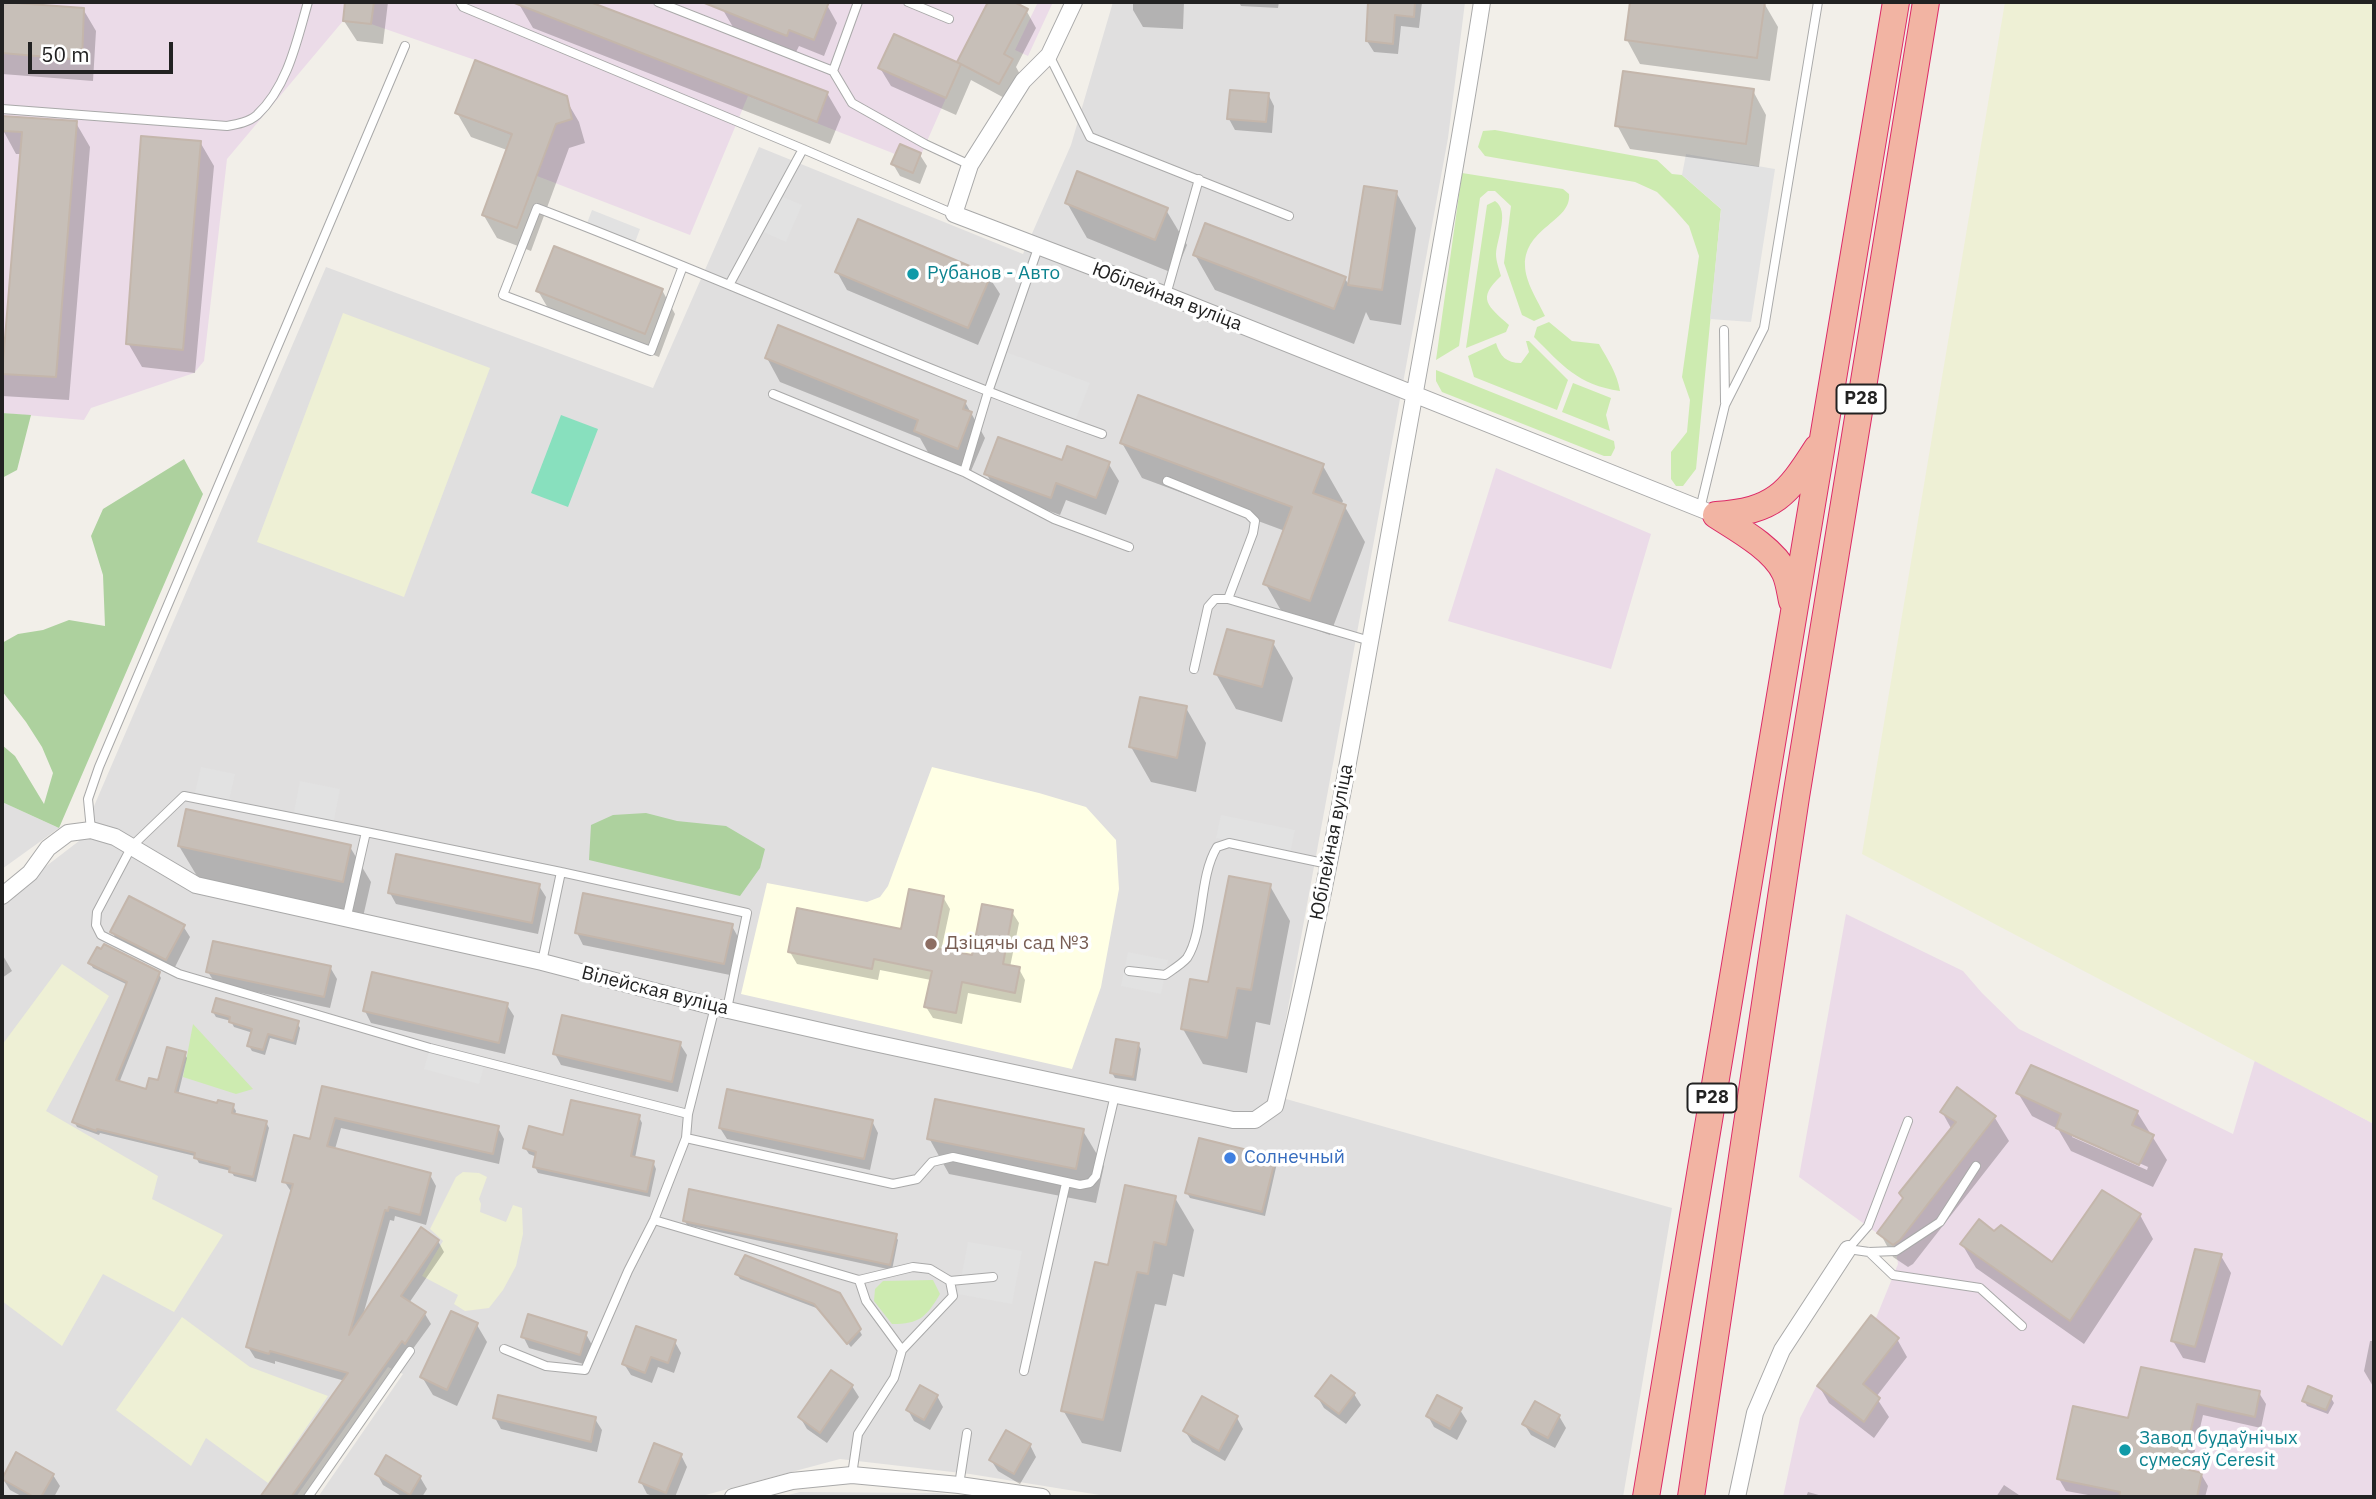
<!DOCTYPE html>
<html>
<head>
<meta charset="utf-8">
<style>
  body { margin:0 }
  #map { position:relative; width:2376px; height:1499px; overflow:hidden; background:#f2efe9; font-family:"IBM Plex Sans",sans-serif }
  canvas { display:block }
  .frame { position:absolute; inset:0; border:4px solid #222; pointer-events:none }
  .scale { position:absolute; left:28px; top:42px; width:145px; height:32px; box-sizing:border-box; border:4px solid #222; border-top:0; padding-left:9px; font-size:21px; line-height:24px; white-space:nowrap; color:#222; -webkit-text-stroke:5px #fff; paint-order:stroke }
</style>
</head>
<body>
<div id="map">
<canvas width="2376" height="1499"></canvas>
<div class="frame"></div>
<div class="scale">50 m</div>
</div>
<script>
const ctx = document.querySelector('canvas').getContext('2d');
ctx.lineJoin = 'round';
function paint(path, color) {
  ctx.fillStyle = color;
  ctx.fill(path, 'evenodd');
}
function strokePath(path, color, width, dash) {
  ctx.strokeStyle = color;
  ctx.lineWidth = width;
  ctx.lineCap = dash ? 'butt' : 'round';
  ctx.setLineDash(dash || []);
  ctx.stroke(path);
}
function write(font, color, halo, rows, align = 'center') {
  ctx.font = font + ' "IBM Plex Sans",sans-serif';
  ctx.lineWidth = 7;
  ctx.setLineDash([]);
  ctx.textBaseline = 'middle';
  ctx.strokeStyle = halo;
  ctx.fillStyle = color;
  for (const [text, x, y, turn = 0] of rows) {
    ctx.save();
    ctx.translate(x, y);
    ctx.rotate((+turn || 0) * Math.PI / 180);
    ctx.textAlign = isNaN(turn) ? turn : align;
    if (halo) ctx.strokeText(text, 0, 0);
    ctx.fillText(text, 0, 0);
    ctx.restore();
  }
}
paint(new Path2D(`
  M1113 2H1465L1448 138 1272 1095 1672 1208 1623 1497H1112L970 1474 840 1459 698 1497H318L403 1374 388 1367 296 1497H5L2 1495V900L79 841 326 267 653 388 759 147 1023 254 1071 145Z
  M2 802 59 828 2 869Z
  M800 1492 938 1493 965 1497H780Z`), '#e0dfdf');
paint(new Path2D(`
  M2 2H1023L1021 5 1028 9 1004 53 1013 59 999 84 961 64 913 173 891 164 895 154 748 96 690 235 537 176 517 228 482 215 511 135 455 113 475 60 371 24 343 21 227 159 204 361 194 373 91 408 84 420 2 413Z
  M1038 2H1053L1028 56 1015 50Z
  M1496 468 1651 534 1611 669 1448 621Z
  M1846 914 1963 971 1982 993 2019 1029 2233 1134 2255 1060 2374 1124V1497H1783L1800 1418 1817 1385 1872 1315 1876 1318 1898 1264 1895 1246 1799 1177Z`), '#ebdbe8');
paint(new Path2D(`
  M932 767 1039 793 1086 807 1116 840 1119 889 1101 987 1072 1069 741 994 767 883 867 902 880 897 888 886Z`), '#ffffe5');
paint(new Path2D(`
  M2005 2H2374V1124L1862 854Z
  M343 313 490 368 404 597 257 542Z
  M62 964 109 996 46 1111 158 1176 152 1199 223 1235 174 1312 103 1274 62 1346 2 1301V1045Z
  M463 1172 479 1173 487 1177 479 1199 481 1204 480 1212 506 1222 513 1205 522 1208 523 1234 516 1266 503 1290 489 1308 465 1311 454 1304 458 1295 422 1276 443 1241 430 1229 456 1177Z
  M182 1317 250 1367 328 1396 268 1483 206 1438 191 1466 116 1410Z`), '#eef0d5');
paint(new Path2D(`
  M1495 130 1657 160 1672 174 1682 175 1721 209 1696 469 1683 486H1676L1671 479V452L1687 432 1690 400 1682 377 1699 256 1689 226 1674 209 1657 192 1635 182 1485 156 1478 147 1483 131Z
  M1462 173 1563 189 1569 194C1572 221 1525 227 1525 265 1525 282 1538 301 1545 316L1534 321 1522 315 1504 263 1511 206 1495 191H1488L1480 198 1459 346 1436 360Z
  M1495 201C1510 211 1497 238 1496 254 1496 261 1499 269 1501 276 1476 299 1488 306 1509 325L1506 332 1466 348 1487 205Z
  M1549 322 1572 341 1599 344C1608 360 1617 373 1620 391 1578 385 1562 365 1534 337L1537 327Z
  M1526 341H1529L1568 380 1557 410 1474 377 1468 356 1496 343C1500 356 1506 363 1521 363L1529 352Z
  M1436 370 1614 441 1615 448 1611 456H1604L1442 392 1436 381Z
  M1573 383 1611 398 1606 415 1610 431 1562 412Z
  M193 1024 253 1089 236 1094 183 1077Z
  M933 1280 940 1294C926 1317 920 1324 892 1324L874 1301 875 1289 883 1281Z`), '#cdebb0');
paint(new Path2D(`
  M2 413 31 415 17 470 2 478Z
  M184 459 203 494 59 828 2 802V745L15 756 44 804 53 773 42 747 26 722 2 691V643L18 634 43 630 69 620 105 626 103 575 91 536 103 509Z
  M646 813 677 821 726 826 765 849 760 868 740 896 589 860 591 825 613 815Z`), '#add19e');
paint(new Path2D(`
  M561 415 598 429 568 507 531 493Z`), '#88e0be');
paint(new Path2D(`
  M1686 154 1775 169 1751 322 1710 319 1721 209 1682 175Z
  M778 195 802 205 786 242 759 230Z
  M592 210 640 229 634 245 586 226Z
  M1003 351 1090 383 1074 424 988 392Z
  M201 767 235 774 228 805 194 797Z
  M300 781 340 789 333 825 293 817Z
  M1221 815 1295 830 1290 853 1216 838Z
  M1128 952 1168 960 1161 994 1121 986Z
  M430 1048 485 1063 479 1084 424 1069Z
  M968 1242 1022 1251 1012 1304 958 1294Z`), '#e2e2e2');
paint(new Path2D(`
  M347 2H388L383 44 357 41 344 21Z
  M520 2H585L827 93 841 117 830 144 533 28 519 4Z
  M726 2H818L827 5 837 23 824 56 799 46 796 52 733 27 723 10Z
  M990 2H1010L1026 10 1036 28 1016 67 1022 78 1010 101 971 80 956 115 891 86 880 68 895 36 961 66 959 62Z
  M1133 2H1184L1183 29 1143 27 1133 10Z
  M1239 2H1279L1278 8 1241 6Z
  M1390 2H1422L1419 28 1401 26 1398 54 1374 52 1367 41 1388 16Z
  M1632 2 1764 3 1778 27 1770 81 1640 64 1627 40Z
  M2 3 83 9 96 31 93 81 2 74Z
  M1753 91 1766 115 1759 167 1630 149 1617 125Z
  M1268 94 1274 106 1272 133 1235 130 1229 119Z
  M565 98 579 122 585 143 569 148 531 251 497 238 483 214 507 150 471 137 457 113Z
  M76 123 90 147 69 400 2 396V355H5L22 154H16L3 130Z
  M200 142 214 166 195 373 142 367 128 343Z
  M920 155 927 166 920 184 900 176 893 164Z
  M1365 188 1396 192 1416 228 1401 325 1370 320 1366 312 1354 344 1215 290 1195 255 1345 279 1350 286Z
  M1067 203 1166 210 1187 245 1175 274 1087 238Z
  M837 272 989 277 1000 294 978 345 847 290Z
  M662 290 675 314 659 357 552 315 538 291Z
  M767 358 965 402 985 438 971 471 929 454 920 438 780 382Z
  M1122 443 1323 466 1343 501 1341 505 1345 507 1365 542 1330 635 1286 619 1265 583 1285 531 1142 478Z
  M1063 462 1108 463 1119 481 1106 515 1066 500 1060 515 996 491 986 473Z
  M1273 643 1293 678 1282 722 1236 709 1216 674Z
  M1186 708 1206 743 1196 792 1151 782 1131 747Z
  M179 846 350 847 371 882 363 917 200 881Z
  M539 886 546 897 538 934 396 904 390 893Z
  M1270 886 1290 921 1270 1025 1256 1022 1247 1073 1203 1064 1183 1029Z
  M943 897 950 909 941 951 973 957 1012 912 1019 923 1010 967 1019 969 1025 980 1021 1003 968 993 962 1024 933 1018 926 1007 931 980 880 970 878 980 797 964 790 952 902 931Z
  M183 926 190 937 173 971 119 943 112 932Z
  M732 926 738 937 730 975 583 945 577 933Z
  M2 954 12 971 2 978Z
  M90 963 158 973 161 978 119 1083 148 1091 159 1082 184 1053 187 1058 178 1095 218 1106H233L236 1111 235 1115 266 1122 269 1128 256 1182 234 1176 231 1171 199 1163 195 1156 100 1133 99 1135 77 1127 74 1121 128 985 93 968Z
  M330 967 337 979 330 1008 215 983 208 972Z
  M507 1005 514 1016 505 1054 371 1023 365 1011Z
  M213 1012 297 1023 300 1028 296 1045 270 1038 265 1055 252 1051 249 1046 253 1033 234 1027 231 1021 216 1017Z
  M680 1044 687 1055 678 1092 561 1065 555 1054Z
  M1138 1044 1141 1049 1136 1081 1115 1078 1112 1073Z
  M323 1088 498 1128 504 1139 499 1164 341 1128 335 1149 430 1175 436 1186 426 1225 395 1216 394 1221 390 1220 363 1315 438 1241 444 1252 409 1303 425 1314 431 1324 305 1497H262L345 1381 275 1361V1364L255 1358 248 1347 292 1193 284 1181 311 1141Z
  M1958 1090 1995 1118 2009 1141 1913 1264 1908 1267 1893 1257 1880 1233 1952 1130 1942 1112Z
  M2018 1093 2137 1112 2167 1160 2153 1187 2071 1151 2058 1129 2032 1116ZM2072 1133 2148 1167 2147 1170 2072 1137Z
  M639 1117 642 1123 635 1158 653 1162 656 1169 650 1197 538 1173 535 1167 537 1157 529 1154 525 1148Z
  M872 1121 878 1133 870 1170 727 1139 720 1128Z
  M1083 1131 1104 1166 1096 1203 949 1174 929 1138Z
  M1274 1158 1277 1163 1265 1216 1190 1198 1187 1193Z
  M1175 1198 1194 1230 1184 1277 1173 1274 1166 1306 1155 1304 1121 1452 1082 1443 1063 1410 1109 1267Z
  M2140 1215 2153 1239 2084 1344 1976 1268 1962 1244 1994 1234 2053 1265Z
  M684 1220 895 1235 898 1240 892 1270 687 1225Z
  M2221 1256 2231 1273 2205 1363 2183 1358 2173 1341Z
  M737 1274 839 1294 862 1335 851 1347 819 1309 740 1279Z
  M477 1325 487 1342 457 1406 433 1395 422 1377Z
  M586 1334 592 1345 587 1365 529 1348 523 1336Z
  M1897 1339 1907 1357 1876 1397 1889 1417 1874 1438 1829 1403 1819 1386Z
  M2370 1341H2374V1388L2364 1371Z
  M675 1342 681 1353 674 1373 658 1367 652 1383 631 1375 624 1364Z
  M2142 1369 2259 1393 2266 1404 2261 1428 2203 1415 2190 1472 2201 1474 2208 1486 2205 1497H2099L2066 1491 2059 1479 2129 1420Z
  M852 1386 859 1397 827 1443 807 1429 800 1417Z
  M1354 1394 1361 1405 1346 1424 1324 1408 1317 1396Z
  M937 1396 943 1407 930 1430 914 1421 908 1410Z
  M2331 1398 2334 1403 2328 1414 2307 1406 2304 1400Z
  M1460 1410 1467 1421 1457 1440 1434 1427 1428 1416Z
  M1559 1416 1566 1428 1555 1448 1531 1435 1524 1424Z
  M495 1418 595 1419 602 1430 597 1452 501 1429Z
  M1237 1418 1243 1429 1225 1461 1192 1442 1185 1431Z
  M1030 1445 1036 1457 1020 1484 998 1471 991 1460Z
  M681 1455 687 1467 675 1497H656L647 1494 641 1482Z
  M377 1474 420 1477 427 1489 422 1497H403L383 1485Z
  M53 1475 60 1486 54 1497H23L10 1490 3 1479Z
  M2004 1485 2022 1497H1996Z
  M1808 1492 1826 1497H1806Z`), '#0003');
const building = new Path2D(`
  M2 2 84 8 82 60 2 53Z
  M345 2H374L371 24 343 21Z
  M512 2H590L828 92 817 122Z
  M702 2H829L814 40 789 30 787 36Z
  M988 2H1014L1028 9 1004 54 1013 59 999 84 957 62Z
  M1368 2H1415L1414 17 1395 15 1393 44 1366 41Z
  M1630 2H1765L1757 58 1625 40Z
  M894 34 961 64 946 98 878 68Z
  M475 60 567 96 572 119 556 124 517 228 482 215 512 134 455 113Z
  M1623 71 1754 89 1746 144 1615 126Z
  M1230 90 1269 93 1266 122 1227 119Z
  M2 116 77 121 56 377 2 374 22 132 2 131Z
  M141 136 201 141 183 350 126 344Z
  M900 144 921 153 913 173 891 164Z
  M1077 171 1168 208 1155 240 1065 203Z
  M1364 186 1397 191 1382 290 1348 285Z
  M858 219 991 275 968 328 835 272Z
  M1205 223 1346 277 1334 309 1193 255Z
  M554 246 663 289 645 334 536 291Z
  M778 325 966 401 963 409 972 412 958 449 914 431 918 420 765 358Z
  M1138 395 1324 464 1313 493 1346 505 1310 601 1263 584 1292 507 1120 443Z
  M998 437 1062 460 1067 446 1110 462 1096 498 1056 483 1051 498 984 474Z
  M1227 629 1274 641 1262 687 1214 674Z
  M1140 697 1187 706 1177 758 1129 747Z
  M186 809 351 845 343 882 178 846Z
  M396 854 540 884 532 923 388 893Z
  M1229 876 1271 884 1251 990 1237 988 1227 1038 1181 1029 1190 979 1208 982Z
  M909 889 944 896 934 948 972 955 982 904 1013 910 1003 964 1020 967 1015 993 962 982 956 1013 924 1007 932 971 874 959 872 969 788 952 797 908 901 929Z
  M583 893 733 924 724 964 575 933Z
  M129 896 185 925 166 960 110 932Z
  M213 941 331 966 324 997 206 972Z
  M104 944 160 972 116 1080 146 1089 149 1078 158 1080 167 1047 186 1052 175 1092 217 1103 218 1100 234 1104 232 1113 267 1121 253 1177 229 1172 230 1167 194 1158 195 1153 97 1129 96 1131 72 1122 127 982 88 963 97 947 101 949Z
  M372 972 508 1003 499 1043 363 1011Z
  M216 998 299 1021 293 1041 268 1034 263 1050 247 1046 252 1029 229 1022 230 1017 212 1012Z
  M562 1015 681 1042 672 1082 553 1054Z
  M1116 1039 1139 1043 1133 1077 1110 1073Z
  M2031 1065 2138 1111 2132 1125 2154 1135 2139 1165 2056 1128 2061 1114 2016 1093Z
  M322 1086 499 1126 493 1154 335 1118 327 1146 431 1173 420 1215 389 1207 388 1211 385 1210 349 1335 421 1227 439 1240 401 1296 426 1312 405 1344 402 1341 291 1497H260L348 1373 270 1351 269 1354 246 1347 293 1184 282 1182 294 1135 310 1139Z
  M1957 1087 1996 1116 1900 1240 1893 1245 1877 1233 1903 1198 1899 1193 1956 1122 1940 1112Z
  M727 1089 873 1120 864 1159 719 1128Z
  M935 1099 1084 1129 1076 1169 927 1139Z
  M571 1100 640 1115 631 1156 654 1161 647 1192 533 1167 536 1152 523 1148 529 1126 563 1135Z
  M1199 1138 1276 1157 1262 1212 1185 1193Z
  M1125 1185 1176 1196 1166 1245 1154 1242 1148 1274 1137 1272 1103 1420 1061 1411 1095 1262 1108 1265Z
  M689 1189 897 1234 890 1265 683 1221Z
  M2102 1190 2141 1214 2070 1321 1960 1244 1979 1219 1994 1231 2001 1225 2052 1262Z
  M2195 1249 2222 1254 2195 1347 2171 1341Z
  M745 1255 840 1293 861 1329 847 1344 814 1304 735 1274Z
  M451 1311 478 1323 447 1390 420 1377Z
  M528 1314 587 1332 580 1355 521 1337Z
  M1871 1315 1899 1338 1863 1384 1880 1398 1864 1422 1817 1386Z
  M636 1326 676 1340 668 1363 651 1357 645 1373 622 1364Z
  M2141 1367 2260 1391 2255 1417 2197 1404 2182 1468 2202 1473 2197 1497H2119L2120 1492 2057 1479 2073 1406 2128 1418Z
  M831 1370 853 1385 820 1433 798 1417Z
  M1331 1375 1355 1393 1339 1414 1315 1396Z
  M920 1385 938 1395 924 1420 906 1410Z
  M2308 1386 2332 1396 2326 1410 2302 1401Z
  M498 1395 596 1417 591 1442 493 1418Z
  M1437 1395 1462 1408 1450 1429 1426 1416Z
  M1202 1396 1238 1416 1219 1451 1183 1431Z
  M1535 1401 1560 1415 1548 1438 1522 1424Z
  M1006 1430 1031 1444 1014 1474 989 1460Z
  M654 1443 682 1454 666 1493 639 1482Z
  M16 1452 54 1474 41 1497H34L2 1479Z
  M386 1455 421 1476 410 1495 375 1474Z`);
paint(building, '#c7bfb8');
strokePath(building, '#c4b6ab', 2);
const service = new Path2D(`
  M460 2 463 7 803 149 954 214
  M658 2 833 71 852 103 925 144 970 165
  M908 2 949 19
  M1049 55 1090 137 1289 216
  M833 71 858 2
  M2 109 227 126C238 124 249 122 257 115 288 86 297 40 308 2
  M1038 248 988 392 964 472 1054 519 1129 547
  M683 266 651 351 503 295 537 208C727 280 911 366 1102 434
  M729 285 803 149
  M1166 295 1199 179
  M1724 330 1725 402
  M773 394 964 472
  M1167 481 1248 514 1255 521 1253 533 1228 599
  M1700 509 1725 405 1764 328 1818 2
  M1194 669 1208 607 1215 599H1228L1370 641
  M91 830 88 799 99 767 405 46
  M366 832 184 796 132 846 97 912 96 925 101 935 179 974 430 1048 688 1114 715 1007
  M346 920 366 832 561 872 747 913 727 1009
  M542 962 561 872
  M1129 971 1165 975C1172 970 1182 964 1187 958 1205 930 1198 878 1217 847L1229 843 1328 864
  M688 1114 686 1138 893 1184 917 1179 932 1162 953 1157 1080 1185 1090 1183 1096 1176 1115 1095
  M654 1220 859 1280 913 1267 930 1269 950 1281 953 1296 902 1350 866 1301 859 1280
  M1848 1249 1869 1252 1896 1251 1940 1222 1976 1166
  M1848 1249 1868 1226 1908 1121
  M1869 1252 1893 1275 1980 1288 2022 1326
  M950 1281 993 1277
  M504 1349 546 1366 585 1370 628 1271 654 1220 686 1138
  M1024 1371 1066 1183
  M852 1475 858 1434 894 1378 902 1350
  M959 1485 967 1433
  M308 1497 410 1351`);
const minor = new Path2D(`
  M1074 2 1049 55 1023 81 970 165 954 214 1166 295 1716 515
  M2 896 30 873 48 848 68 833 91 830 115 837 196 885 542 962 715 1007 865 1041 1233 1120H1255L1275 1106C1323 915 1356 719 1391 525 1422 350 1455 177 1482 2
  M733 1497 792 1481 852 1475 959 1485 1042 1497
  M1737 1497 1755 1413 1782 1350 1848 1249`);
const trunk = new Path2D(`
  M1716 515C1774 511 1787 495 1817 448
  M1716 515C1738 529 1774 549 1785 573 1789 582 1790 592 1792 601
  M1646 1497 1896 2
  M1691 1497 1796 797 1926 2`);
strokePath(service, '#a9a9a9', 10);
strokePath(minor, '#a9a9a9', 18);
strokePath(trunk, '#dc2a67', 28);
strokePath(service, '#fff', 8);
strokePath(minor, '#fff', 16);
strokePath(trunk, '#f2b4a3', 26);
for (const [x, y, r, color] of [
  [913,274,7,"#0f9aa8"],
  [931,944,7,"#8d6e63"],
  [1230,1158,7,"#3f7fe0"],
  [2125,1450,7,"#0f9aa8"]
]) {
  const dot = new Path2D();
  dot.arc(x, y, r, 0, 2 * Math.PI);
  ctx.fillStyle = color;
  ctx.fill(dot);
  strokePath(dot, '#fff', 2.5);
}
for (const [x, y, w] of [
  [1861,399,49],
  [1712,1098,49]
]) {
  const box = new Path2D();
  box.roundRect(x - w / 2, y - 14.5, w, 29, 5);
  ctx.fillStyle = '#fff';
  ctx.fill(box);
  strokePath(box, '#222', 2);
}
write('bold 18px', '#222', null, [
  ["Р28",1861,399],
  ["Р28",1712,1098]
]);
write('19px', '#0d838f', '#fff', [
  ["Рубанов - Авто",927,274],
  ["Завод будаўнічых",2139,1439],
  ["сумесяў Ceresit",2139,1461]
], 'left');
write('19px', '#222', '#fff', [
  ["Юбілейная вуліца",1167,297,21],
  ["Юбілейная вуліца",1332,842,-79],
  ["Вілейская вуліца",655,991,14]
]);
write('19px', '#785e54', '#fff', [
  ["Дзіцячы сад №3",945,944]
], 'left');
write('19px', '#366cbe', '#fff', [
  ["Солнечный",1244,1158]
], 'left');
</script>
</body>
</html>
